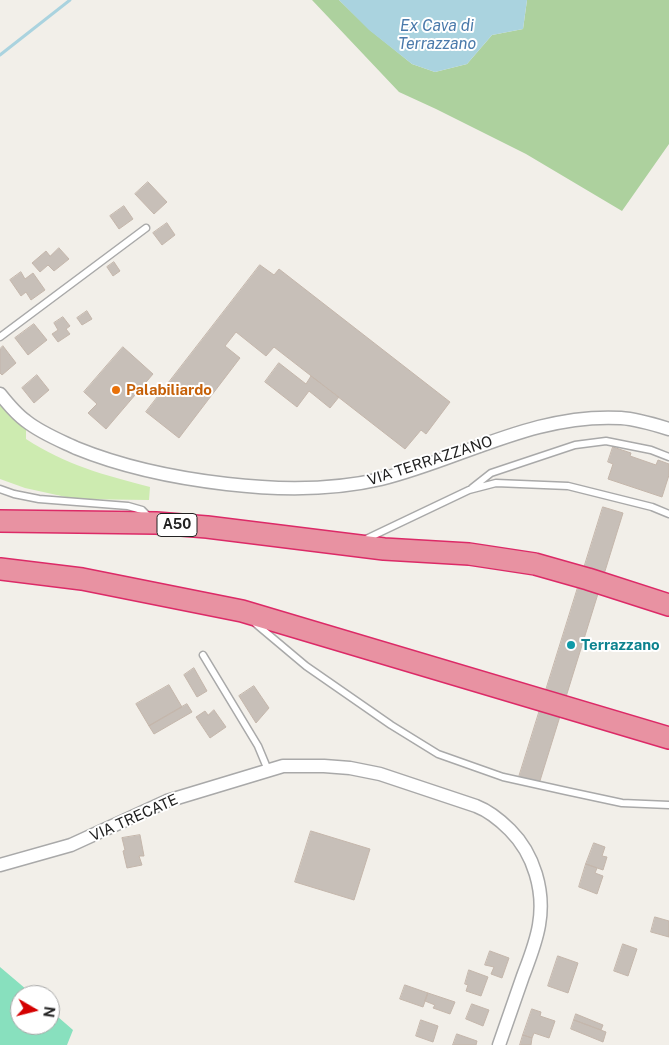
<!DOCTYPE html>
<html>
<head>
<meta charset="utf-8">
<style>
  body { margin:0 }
  #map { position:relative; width:669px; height:1045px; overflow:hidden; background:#f2efe9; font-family:"Public Sans",sans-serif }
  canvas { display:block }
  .north { position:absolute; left:10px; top:985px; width:50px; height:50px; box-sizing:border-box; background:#fff; border:1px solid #a7a7a7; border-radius:50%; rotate:98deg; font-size:14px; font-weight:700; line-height:20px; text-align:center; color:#222 }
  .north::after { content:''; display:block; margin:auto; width:18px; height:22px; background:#d40000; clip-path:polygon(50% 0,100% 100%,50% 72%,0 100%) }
</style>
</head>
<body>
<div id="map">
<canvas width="669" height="1045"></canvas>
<div class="north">N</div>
</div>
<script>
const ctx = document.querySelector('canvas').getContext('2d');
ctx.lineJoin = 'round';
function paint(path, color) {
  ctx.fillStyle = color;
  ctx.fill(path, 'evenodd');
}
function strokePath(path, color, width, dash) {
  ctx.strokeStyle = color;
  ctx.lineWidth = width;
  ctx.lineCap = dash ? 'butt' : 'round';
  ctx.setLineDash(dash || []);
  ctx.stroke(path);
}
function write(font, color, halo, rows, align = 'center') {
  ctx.font = font + ' "Public Sans",sans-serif';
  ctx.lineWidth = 4;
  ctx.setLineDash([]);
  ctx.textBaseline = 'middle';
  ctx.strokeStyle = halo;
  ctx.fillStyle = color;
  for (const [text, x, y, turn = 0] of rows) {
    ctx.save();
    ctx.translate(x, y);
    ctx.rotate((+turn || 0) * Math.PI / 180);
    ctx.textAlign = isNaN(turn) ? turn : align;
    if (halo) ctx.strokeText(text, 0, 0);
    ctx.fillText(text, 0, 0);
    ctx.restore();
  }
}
paint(new Path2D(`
  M0 403 26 427V439C66 465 104 475 150 487L149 500 75 499 25 488 0 479Z`), '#cdebb0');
paint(new Path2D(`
  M312 0H339L370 30 412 64 435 72 467 64 492 35 523 29 527 0H669V144L622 211 526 154 436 109 399 92Z`), '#add19e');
paint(new Path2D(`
  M0 967 33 995H20V1025H50V1010L73 1030 67 1045H0Z`), '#88e0be');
paint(new Path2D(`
  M339 0H527L523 29 492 35 467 64 435 72 412 64 369 30Z`), '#aad3df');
strokePath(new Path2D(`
  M0 55 70 0`), '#aad3df', 3);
const building = new Path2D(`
  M148 182 167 202 154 214 135 194Z
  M124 206 133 219 119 229 110 216Z
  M167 223 175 235 162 245 153 233Z
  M59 248 69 259 54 271 48 265 40 272 32 263 46 251 50 256Z
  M114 262 120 271 113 276 107 267Z
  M260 265 274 275 279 269 450 402 426 434 421 430 405 449 274 347 266 356 236 332 225 346 240 358 179 438 146 412Z
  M21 272 25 279 33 273 45 290 31 300 26 292 21 296 10 280Z
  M87 311 92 319 82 325 77 318Z
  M63 317 70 326 66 329 70 334 58 342 52 334 58 330 54 323Z
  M34 324 47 340 28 355 15 338Z
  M3 346 16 363 2 375 0 373V349Z
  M123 347 153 374 106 429 88 413 97 404 84 392Z
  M279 363 306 384 311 376 339 397 330 408 309 391 297 407 265 382Z
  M37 375 49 390 34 403 22 388Z
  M613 447 631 453 630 456 656 465 658 460 669 464V475L662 497 608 479 613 464 608 462Z
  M603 507 623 513 539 784 519 777Z
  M194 668 207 691 197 697 184 675Z
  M169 685 182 707 149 726 136 704Z
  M254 686 269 708 256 723 239 696Z
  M187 704 192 712 154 734 149 726Z
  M214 710 226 727 210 738 196 717 205 711 208 715Z
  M311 831 370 849 354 900 295 882Z
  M140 835 144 856H139L142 865 127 868 123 851 125 850 122 838Z
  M594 843 605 847 602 856 607 857 603 870 586 864Z
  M586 864 597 868 595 873 603 876 597 894 579 887Z
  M655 917 669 921V937L651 932Z
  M623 944 637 949 628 976 614 971Z
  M490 951 509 958 502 978 491 974 494 967 485 965Z
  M558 956 578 963 568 993 548 986Z
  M469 970 488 977 481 996 466 991 468 985 465 984Z
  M405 985 428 993 423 1007 400 999Z
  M428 993 455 1002 450 1014 433 1008 435 1005 425 1001Z
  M472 1004 489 1010 483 1026 466 1019Z
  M532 1009 541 1012 540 1016 555 1021 549 1038 534 1033 532 1038 523 1035Z
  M576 1014 603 1025 601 1030 574 1020Z
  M421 1020 438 1026 433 1042 416 1036Z
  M574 1020 606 1032 603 1042 571 1029Z
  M457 1034 477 1041 476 1045H453Z
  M523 1035 532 1038 531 1045H520Z`);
paint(building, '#c7bfb8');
strokePath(building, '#c4b6ab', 1);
const service = new Path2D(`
  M0 337 146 228
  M472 488 491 473 575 445 606 441 651 450 669 457
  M0 489 14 494 39 499 128 506 142 510 149 517
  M364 540 469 490 496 483 568 486 652 507 669 514
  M256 624 306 666 391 725 438 754 503 777 566 791 622 803 669 805
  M203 655 258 746 268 770`);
const minor = new Path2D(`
  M0 394C8 404 16 414 26 421 41 433 59 440 76 448 125 468 175 478 227 484 278 490 330 491 381 479 462 459 534 413 621 418 637 419 653 424 669 429
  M0 865 71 845 167 801 283 766H324L350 768 380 774 476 806C489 811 500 820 510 830 534 854 545 891 539 925 536 943 529 960 523 976 515 999 507 1022 499 1045`);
const motorway = new Path2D(`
  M0 521 156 523 207 527 384 549 469 554 535 564 588 579 669 605
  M0 569 82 579 242 611 669 738`);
strokePath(service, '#a9a9a9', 9);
strokePath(minor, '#a9a9a9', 15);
strokePath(motorway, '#dc2a67', 24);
strokePath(service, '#fff', 6);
strokePath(minor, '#fff', 12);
strokePath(motorway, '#e892a2', 21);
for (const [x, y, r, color] of [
  [116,390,5,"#e8710a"],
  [571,645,5,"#0f9aa8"]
]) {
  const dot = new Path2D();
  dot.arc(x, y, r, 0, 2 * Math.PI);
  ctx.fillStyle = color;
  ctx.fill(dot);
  strokePath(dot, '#fff', 2);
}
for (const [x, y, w] of [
  [177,525,40]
]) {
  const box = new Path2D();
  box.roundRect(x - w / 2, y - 11.5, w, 23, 4);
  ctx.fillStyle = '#fff';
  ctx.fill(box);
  strokePath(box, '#222', 1);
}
write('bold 14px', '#222', null, [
  ["A50",177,525]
]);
write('bold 15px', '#c56008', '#fff', [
  ["Palabiliardo",126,390]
], 'left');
write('15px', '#222', '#fff', [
  ["VIA TERRAZZANO",430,461,-18],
  ["VIA TRECATE",134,818,-24]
]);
write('bold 15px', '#0d838f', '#fff', [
  ["Terrazzano",581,645]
], 'left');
write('italic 16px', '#4a7aab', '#fff', [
  ["Ex Cava di",437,26],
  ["Terrazzano",437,44]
]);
</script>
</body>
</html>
